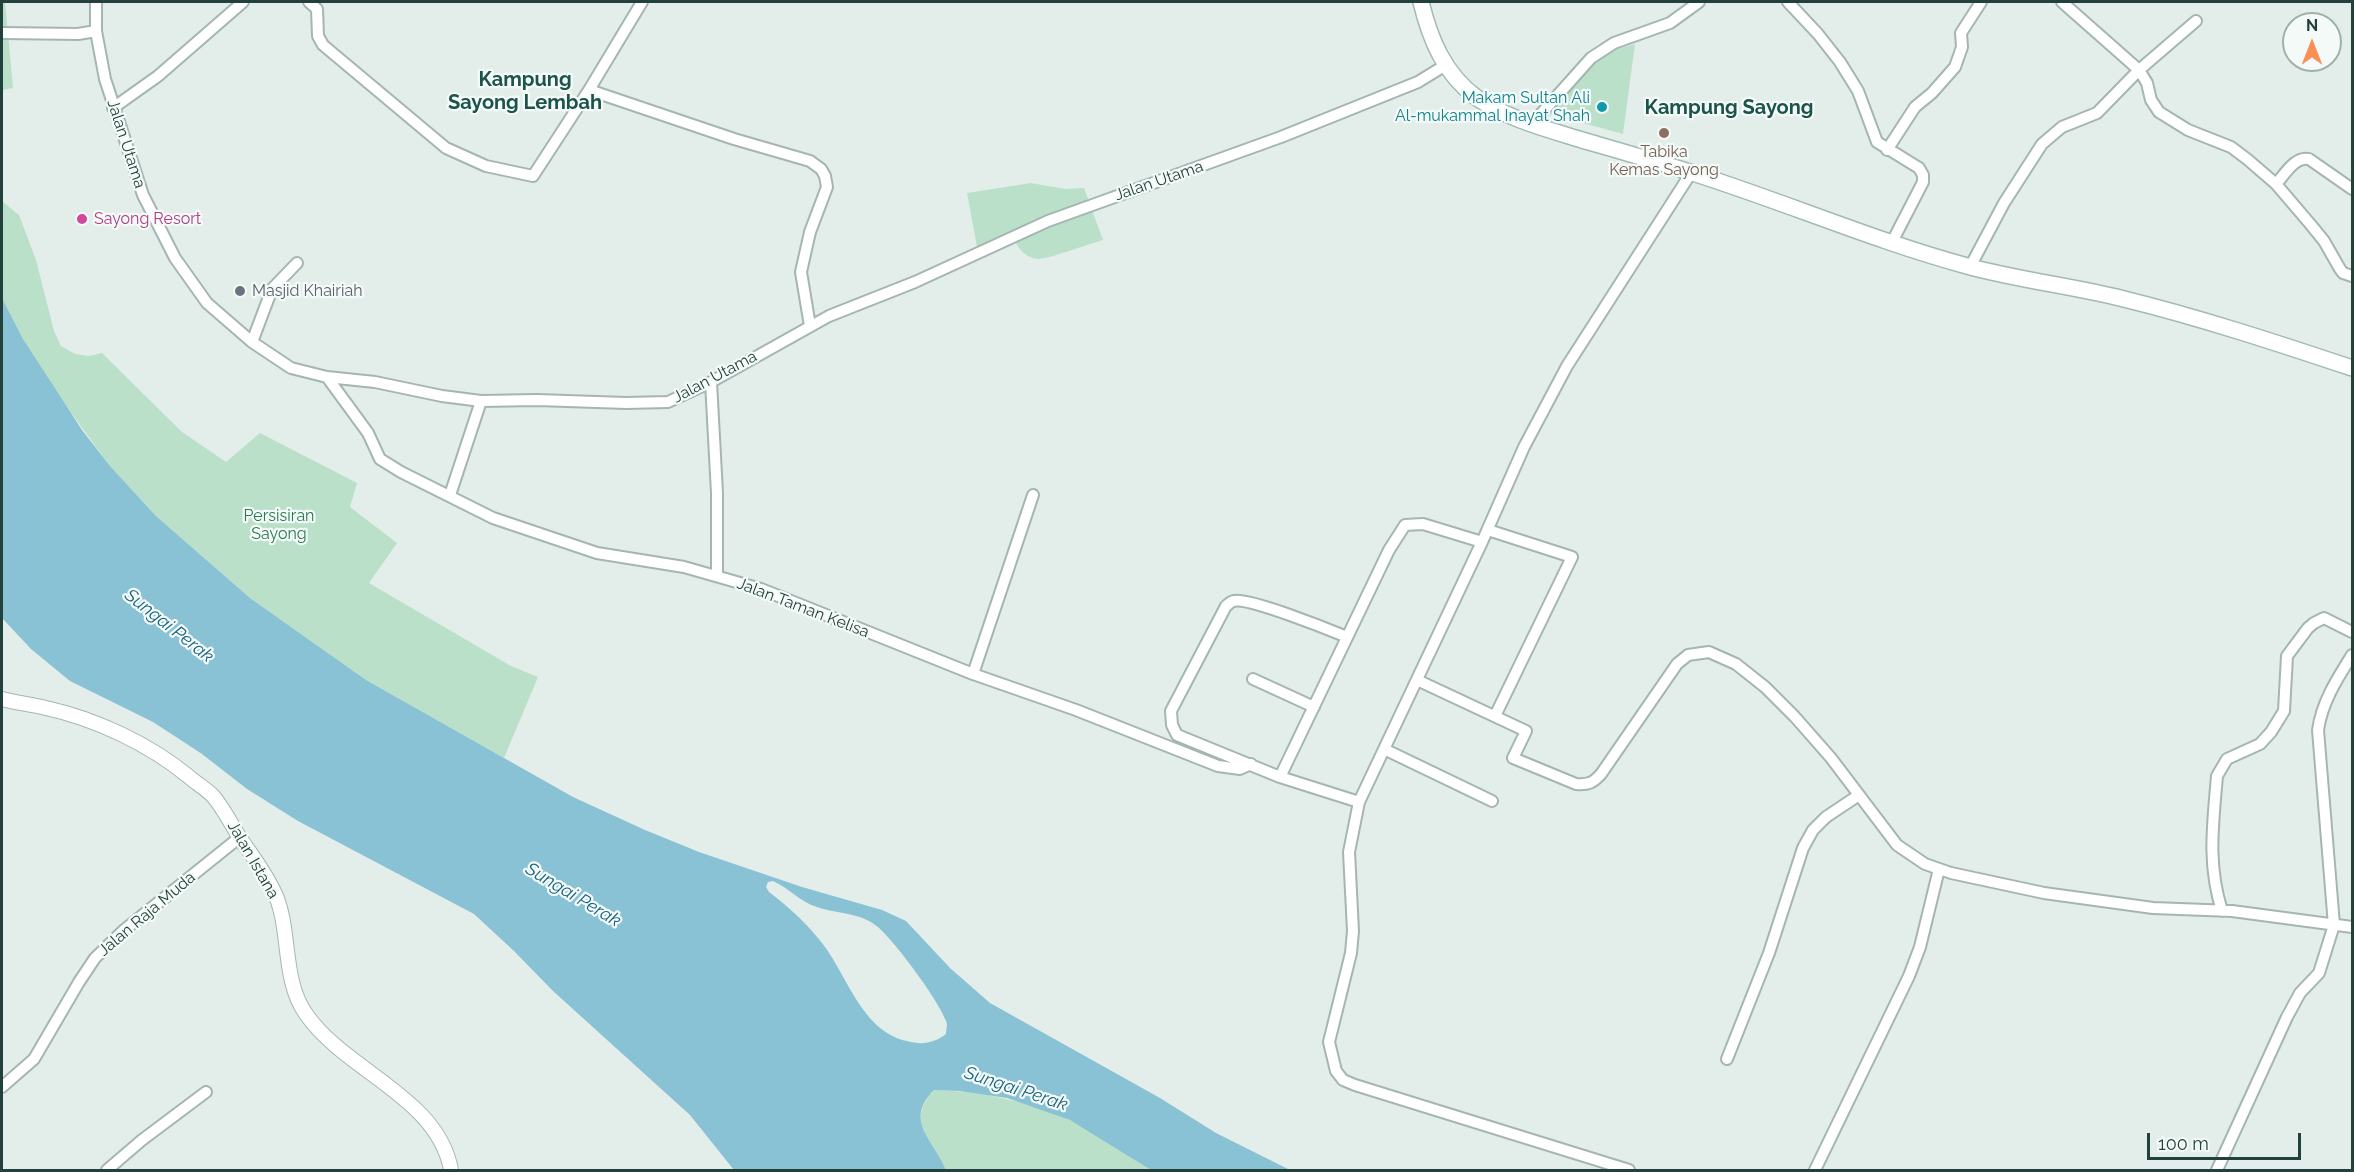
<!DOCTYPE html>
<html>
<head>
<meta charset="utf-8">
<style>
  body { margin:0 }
  #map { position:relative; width:2354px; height:1172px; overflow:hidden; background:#e3eeea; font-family:Raleway,sans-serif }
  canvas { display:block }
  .frame { position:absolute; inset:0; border:3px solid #22403c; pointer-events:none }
  .north { position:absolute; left:2282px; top:12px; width:60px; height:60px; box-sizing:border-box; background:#f4faf8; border:2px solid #a0b0ad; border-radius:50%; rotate:0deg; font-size:16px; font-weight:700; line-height:24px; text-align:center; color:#22403c }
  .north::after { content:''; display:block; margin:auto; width:21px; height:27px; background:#f99056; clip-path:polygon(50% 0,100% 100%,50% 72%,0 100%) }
  .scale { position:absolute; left:2147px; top:1133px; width:154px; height:27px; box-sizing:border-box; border:3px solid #22403c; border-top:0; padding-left:8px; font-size:18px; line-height:21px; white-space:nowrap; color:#22403c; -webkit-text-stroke:4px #f4faf8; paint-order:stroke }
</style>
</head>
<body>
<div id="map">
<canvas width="2354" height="1172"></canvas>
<div class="frame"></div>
<div class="north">N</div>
<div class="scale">100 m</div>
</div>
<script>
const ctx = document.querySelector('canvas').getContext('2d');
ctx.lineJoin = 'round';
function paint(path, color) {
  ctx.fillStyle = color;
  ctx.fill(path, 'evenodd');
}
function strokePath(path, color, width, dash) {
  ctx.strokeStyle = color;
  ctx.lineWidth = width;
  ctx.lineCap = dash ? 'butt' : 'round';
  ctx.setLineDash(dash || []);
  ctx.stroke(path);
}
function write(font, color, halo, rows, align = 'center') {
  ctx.font = font + ' Raleway,sans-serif';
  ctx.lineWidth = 4.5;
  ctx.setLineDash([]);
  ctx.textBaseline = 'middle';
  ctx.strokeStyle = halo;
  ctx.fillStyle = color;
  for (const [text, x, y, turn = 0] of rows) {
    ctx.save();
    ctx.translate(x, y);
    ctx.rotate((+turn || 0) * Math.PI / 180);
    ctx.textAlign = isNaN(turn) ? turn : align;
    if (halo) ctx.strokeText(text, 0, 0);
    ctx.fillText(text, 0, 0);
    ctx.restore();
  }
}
paint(new Path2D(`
  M2 2H5L13 88 2 90Z
  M1635 44 1623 134 1550 114 1593 63 1617 49Z
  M1031 183 1065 189 1084 188 1103 240C1089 244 1051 258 1039 259 1027 259 1018 249 1014 239L978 252 967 193Z
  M2 201 19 215 36 260 54 331 61 346 75 354 89 356 102 353 182 432 226 462 260 433 357 483 350 507 397 543 369 583 511 666 538 677 504 758 366 680 250 598 156 516 110 466 53 388 23 339 2 298Z
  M934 1090C981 1091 1025 1101 1068 1119 1095 1131 1126 1154 1151 1170H946C933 1140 904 1122 934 1090Z`), '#bbe0c9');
paint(new Path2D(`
  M2 298 23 339 82 430 110 466 156 516 250 598 366 680 573 797 645 830 699 852 802 887 882 910 906 921 950 968 990 1003 1160 1098 1216 1133 1290 1170H1151L1070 1120 1007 1098 959 1091 934 1090C903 1121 934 1140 946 1170H734L690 1115 553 991 514 951 474 914 298 821 247 789 202 754 153 722 70 681 31 649 2 618ZM773 881C789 888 800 902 817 907 837 914 860 912 878 927 896 943 937 998 946 1021 948 1025 946 1029 946 1034 936 1042 924 1045 911 1042 864 1034 850 982 825 947 809 925 790 908 769 892L766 887 768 882Z`), '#89c1d5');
const minor = new Path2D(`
  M96 2V31L105 79 143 195 175 258 207 303 252 342 291 368 327 377 375 382 442 396 481 401 537 400 626 403 668 402 711 382 829 316 915 282 1048 221 1281 137 1418 82 1444 66
  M309 2 317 9 318 36 323 45 446 148 486 166 533 176 589 90 642 2
  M1788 2 1818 34 1840 62 1858 91 1877 142 1919 168 1923 175V182L1891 244
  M2062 2 2139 70 2147 83 2151 100 2159 112 2188 130 2231 147 2247 159 2276 184 2311 225 2324 241 2340 269 2343 273 2352 276
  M2 33 78 34 96 31
  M589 90 734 139 810 161 821 169 825 176 827 187 810 232 801 272 810 326
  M113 108 158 76 243 2
  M1532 124 1591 58 1614 43 1670 23 1699 2
  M1887 150 1915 107 1932 93 1955 67 1962 47 1961 33 1981 2
  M2276 184C2285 174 2295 156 2309 159L2352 189
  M1970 267 2004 203 2042 144 2062 127 2097 113 2139 70 2196 21
  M252 342 272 289 297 263
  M327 377 368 433 380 459 401 472 493 518 597 553 684 567 761 589 973 674 1076 710 1218 766 1240 769 1251 764
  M711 382 717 493V576
  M450 495 481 401
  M1488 530 1572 557 1495 716
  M1347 637C1330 630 1248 597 1234 601 1231 601 1229 604 1226 606L1171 711 1172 725 1177 735 1280 777 1359 802
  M973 674 1033 495
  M1253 679 1314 707
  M1417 680 1526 731 1513 758 1576 784C1588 785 1593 783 1601 774L1677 664 1688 655 1709 652 1736 664 1765 687 1795 717 1831 758 1897 845 1925 864 1951 873 2044 893 2153 908 2232 911 2352 927
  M1384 749 1492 801
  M1280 777 1389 550 1405 525 1423 524 1482 542
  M2222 911C2207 864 2213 824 2217 776L2227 759 2260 744 2271 732 2284 711 2287 656 2308 628 2314 623 2324 618 2352 632
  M1727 1059 1769 953 1803 848 1813 830 1826 817 1859 795
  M2 1087 34 1059 79 982 95 958 123 931 240 837
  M107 1170 142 1140 206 1092
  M1629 1170 1355 1085 1343 1080 1336 1071 1329 1042 1351 953 1353 931 1349 852 1359 802 1482 542 1524 447 1567 366 1691 173
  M1815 1170 1909 976 1920 947 1939 869
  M2217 1170 2287 1017 2300 993 2319 973 2334 925 2318 730C2322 702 2337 679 2352 655`);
const tertiary = new Path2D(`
  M2 699C16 703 31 704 46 708 96 719 149 744 188 776 196 783 206 789 213 796 224 809 231 824 240 838 253 857 267 875 276 896 291 933 282 980 306 1014 345 1071 438 1097 451 1170`);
const secondary = new Path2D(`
  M1421 2C1430 39 1444 74 1477 98 1508 119 1547 129 1582 140 1620 151 1659 162 1696 174 1787 203 1875 241 1967 266 2018 280 2072 286 2124 299 2201 318 2277 343 2352 368`);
strokePath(minor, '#a5b6b2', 14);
strokePath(tertiary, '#a5b6b2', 16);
strokePath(secondary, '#a1bab4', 18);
strokePath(minor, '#fff', 10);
strokePath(tertiary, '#fff', 14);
strokePath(secondary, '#fff', 15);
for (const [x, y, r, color] of [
  [1602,107,6,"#0f9aa8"],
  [1664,133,6,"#8d6e63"],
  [82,219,6,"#d1479c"],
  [240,291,6,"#6b7280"]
]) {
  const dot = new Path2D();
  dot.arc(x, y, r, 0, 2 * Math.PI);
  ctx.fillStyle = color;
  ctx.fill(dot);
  strokePath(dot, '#f4faf8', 2);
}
write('16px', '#0d838f', '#f4faf8', [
  ["Makam Sultan Ali",1590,98],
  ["Al-mukammal Inayat Shah",1590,116]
], 'right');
write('16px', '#22403c', '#f4faf8', [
  ["Jalan Utama",126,144,72],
  ["Jalan Utama",1159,181,-19],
  ["Jalan Utama",715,377,-28],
  ["Jalan Taman Kelisa",803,608,21],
  ["Jalan Istana",253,860,60],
  ["Jalan Raja Muda",147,914,-40]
]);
write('16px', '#785e54', '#f4faf8', [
  ["Tabika",1664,152],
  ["Kemas Sayong",1664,170]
]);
write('16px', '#b23c85', '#f4faf8', [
  ["Sayong Resort",94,219]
], 'left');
write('16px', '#5b616d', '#f4faf8', [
  ["Masjid Khairiah",252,291]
], 'left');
write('16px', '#297a51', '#f4faf8', [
  ["Persisiran",279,516],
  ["Sayong",279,534]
]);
write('italic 18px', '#186380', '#f4faf8', [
  ["Sungai Perak",169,626,38],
  ["Sungai Perak",573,895,31],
  ["Sungai Perak",1016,1089,18]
]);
write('bold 20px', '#1c544c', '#f4faf8', [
  ["Kampung",525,80],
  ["Sayong Lembah",525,103],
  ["Kampung Sayong",1729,108]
]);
</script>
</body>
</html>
